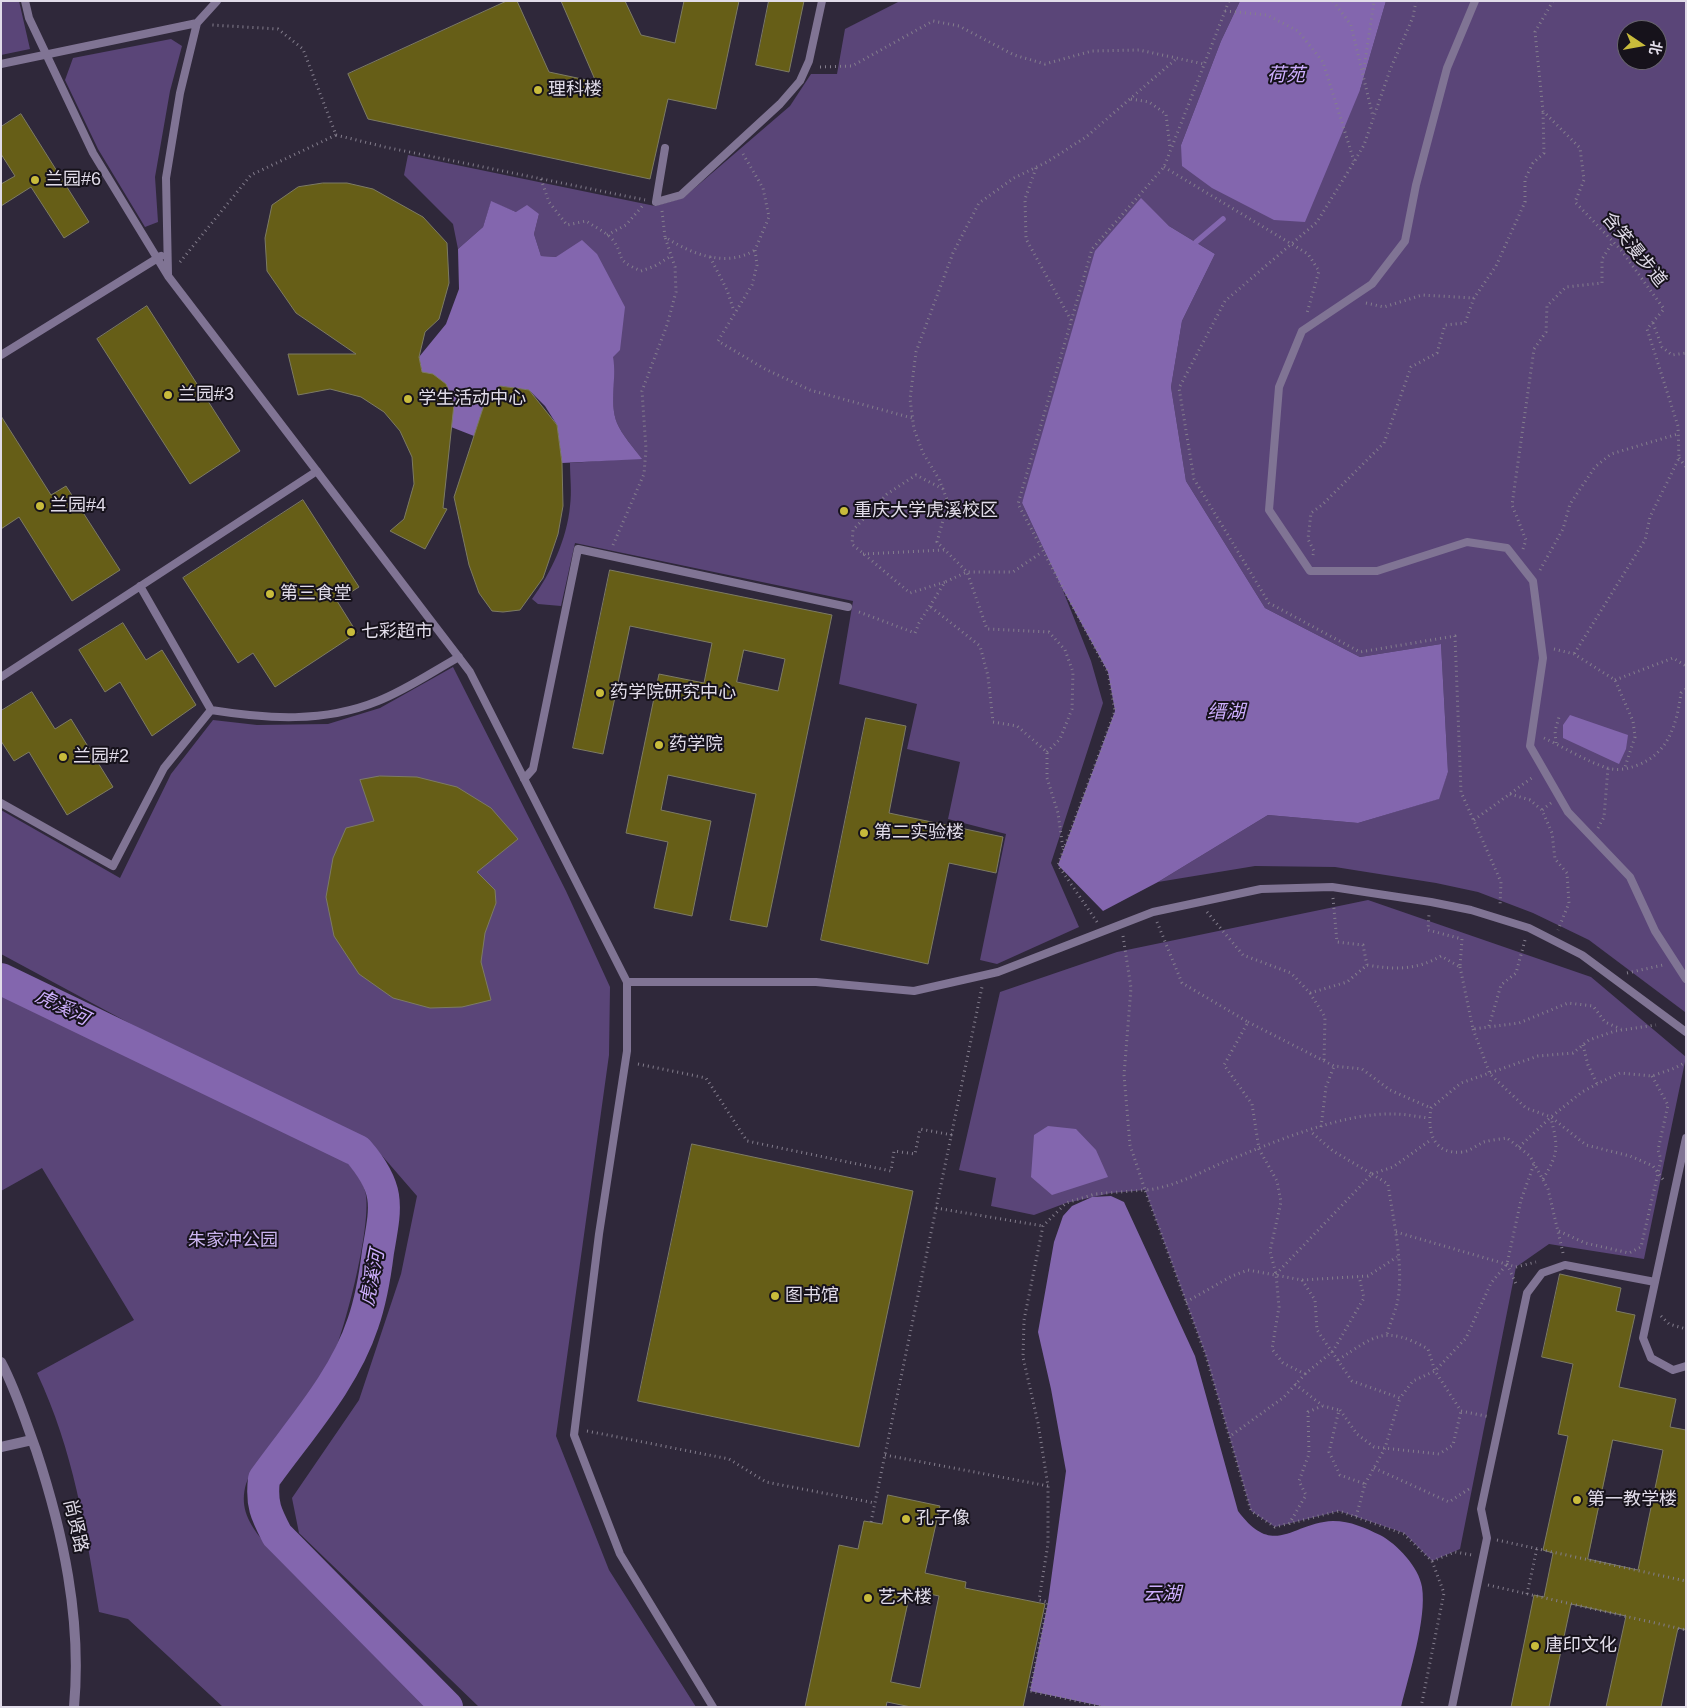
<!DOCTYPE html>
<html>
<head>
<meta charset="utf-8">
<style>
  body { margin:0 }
  #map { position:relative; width:1687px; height:1708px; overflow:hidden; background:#2f283a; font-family:Helvetica,"Noto Sans SC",sans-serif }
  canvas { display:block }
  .frame { position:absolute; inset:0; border:2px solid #e1dce9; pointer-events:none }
  .north { position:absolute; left:1617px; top:20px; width:50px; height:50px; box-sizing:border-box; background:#16121b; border:1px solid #67636d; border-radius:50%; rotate:102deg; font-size:14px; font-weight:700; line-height:20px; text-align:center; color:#e1dce9 }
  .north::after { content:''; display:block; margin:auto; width:18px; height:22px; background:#c8bb3b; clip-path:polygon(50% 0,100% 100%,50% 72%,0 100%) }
</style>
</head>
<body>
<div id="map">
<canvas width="1687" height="1708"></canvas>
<div class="frame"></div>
<div class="north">北</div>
</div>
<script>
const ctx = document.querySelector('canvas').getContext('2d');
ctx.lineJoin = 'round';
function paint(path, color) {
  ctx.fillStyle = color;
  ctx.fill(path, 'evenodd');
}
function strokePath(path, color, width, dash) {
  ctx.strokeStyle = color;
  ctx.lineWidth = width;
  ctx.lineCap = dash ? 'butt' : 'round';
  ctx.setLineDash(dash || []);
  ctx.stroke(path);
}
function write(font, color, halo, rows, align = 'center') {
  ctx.font = font + ' Helvetica,"Noto Sans SC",sans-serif';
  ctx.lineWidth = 4;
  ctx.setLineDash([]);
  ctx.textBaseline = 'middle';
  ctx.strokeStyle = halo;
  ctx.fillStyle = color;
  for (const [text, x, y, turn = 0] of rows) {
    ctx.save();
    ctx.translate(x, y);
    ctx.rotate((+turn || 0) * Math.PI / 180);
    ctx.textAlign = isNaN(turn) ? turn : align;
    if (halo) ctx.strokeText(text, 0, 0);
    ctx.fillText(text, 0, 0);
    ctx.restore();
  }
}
paint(new Path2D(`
  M1 1H19L30 49 1 55Z
  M900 1H1240L1221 41 1181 145 1360 90 1386 1H1686L1685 1012 1589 940 1533 913 1478 892 1436 883 1335 867 1255 866 1158 882 1268 815 1358 823 1438 799 1448 772 1441 644 1360 657 1265 608 1186 481 1171 387 1182 321 1215 254 1169 226 1141 199 1022 503 1062 588 1091 661 1103 703 1051 863 1079 927 997 964 980 960 1006 834 948 819 960 762 907 749 917 704 839 684 853 601 575 543 561 606 538 604 532 599C551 573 567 539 570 506 572 492 570 477 570 463L641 458C634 448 622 435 617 423 609 402 617 378 612 357L556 257 541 256 534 234 539 214 516 212 491 202 483 227 458 249 453 224 404 175 408 155 655 206 683 198 790 106 811 74H837L845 29ZM1627 30H1657V60H1627Z
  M171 39 182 46 170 91 155 177 158 222 145 227 98 149 65 80 73 58Z
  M453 667 566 891 610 987 609 1055 556 1436 609 1570 696 1707H479L299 1533 292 1498 359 1400 401 1274 417 1196 378 1151 168 1044 1 954V810L120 878 171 774 213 720 257 725 328 724 380 708Z
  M1368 900 1591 977 1686 1057 1644 1259 1549 1244 1516 1267 1460 1549 1432 1561 1404 1533 1339 1511 1275 1527 1251 1511 1206 1356 1145 1190 1111 1193 1066 1203 1034 1215 991 1206 996 1178 959 1170 1000 992 1117 952Z
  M1 986 323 1144C341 1157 359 1169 365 1191 374 1219 342 1347 325 1373 309 1400 287 1424 268 1449 260 1460 250 1471 246 1484 240 1505 247 1520 259 1536L429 1707H223L128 1619 99 1612C85 1527 74 1452 37 1373L134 1320 42 1168 1 1191Z`), '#5a4578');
paint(new Path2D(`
  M1240 1H1386L1360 90 1305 222 1274 220 1212 188 1182 166 1181 145 1221 41Z
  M1141 198 1169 226 1215 254 1182 321 1171 387 1186 481 1265 608 1360 657 1441 644 1448 772 1439 799 1358 823 1268 815 1158 882 1103 911 1058 865 1115 711 1108 672 1062 588 1022 503 1095 251Z
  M491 201 516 212 527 205 539 214 534 234 541 256 556 257 582 240 597 254 625 307 620 350 613 357C617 378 609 402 617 423 622 435 634 448 642 459L562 463 557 425 545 406 529 390 500 386 485 402 474 436 451 427 422 372 419 357 446 324 459 289 458 249 483 227Z
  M1570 715 1628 735 1626 749 1619 764 1563 738V725Z
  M1048 1126 1076 1129 1096 1150 1108 1177 1052 1195 1031 1177 1034 1135Z
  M1111 1196 1124 1202 1195 1356 1238 1511C1274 1559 1291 1523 1333 1521 1351 1521 1365 1528 1380 1535 1397 1544 1419 1567 1422 1587 1427 1619 1409 1674 1401 1707H1106L1030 1691 1048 1602 1066 1471 1051 1389 1038 1332 1054 1242 1063 1216 1072 1206 1092 1197Z`), '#8366ae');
strokePath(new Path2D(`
  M1196 242 1223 219`), '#8366ae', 5.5);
strokePath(new Path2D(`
  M1 979 358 1151C391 1189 386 1206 378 1252 375 1276 371 1300 363 1323 344 1381 299 1430 264 1479 261 1504 266 1514 277 1535L447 1707`), '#8366ae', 32);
const building = new Path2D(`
  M507 1H517L549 72 596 82 561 1H625L641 35 675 43 684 1H739L716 109 668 99 650 179 368 119 348 74Z
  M769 1H804L789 72 756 65Z
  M21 114 89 222 64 238 31 187 1 206V184L15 176 1 154V127Z
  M323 183H347L373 189 423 217 447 243 449 283 439 319 425 332 419 357 422 372 433 374 446 384 454 404 443 508 447 509 425 549 390 531 404 519 414 484 412 457 400 431 384 412 361 397 330 389 298 395 288 354H356L296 313 267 271 265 238 272 205 298 187Z
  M147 306 240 451 190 484 97 339Z
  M500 386 529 390 557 425 562 463 563 506 558 534 543 578 520 610 503 612 492 611 479 593 469 565 454 497 485 402Z
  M1 416 51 495 66 486 120 570 72 601 19 517 1 529Z
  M303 500 359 587 337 601 357 633 275 687 253 653 238 663 183 578Z
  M610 570 832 615 767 927 730 920 756 794 668 775 661 810 711 821 692 916 654 908 668 842 626 833 659 674 704 683 712 643 630 626 603 754 573 748ZM744 650 785 659 778 691 737 682Z
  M123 623 146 660 162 650 196 705 152 736 120 682 105 692 79 650Z
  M32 692 55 729 71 719 113 787 67 815 29 752 14 761 1 741V711Z
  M866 718 906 726 889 813 1003 837 996 873 949 863 928 964 821 940Z
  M380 776 417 777 457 787 491 808 518 839 477 872 495 890 496 903 485 933 481 962 491 1000 462 1007 430 1008 393 998 359 974 334 936 326 897 333 858 346 828 374 821 360 780Z
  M692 1144 913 1191 859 1447 638 1401Z
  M1560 1274 1621 1288 1616 1311 1635 1315 1619 1387 1676 1399 1670 1427 1686 1430V1630L1678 1628 1661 1707H1606L1626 1616 1571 1604 1549 1707H1511L1534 1595 1544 1597 1553 1553 1543 1550 1568 1436 1558 1434 1573 1364 1542 1357ZM1613 1440 1663 1450 1638 1570 1588 1559Z
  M888 1495 940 1506 925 1573 966 1582 965 1588 1045 1604 1023 1707H911L887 1702 886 1707H805L839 1545 858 1549 864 1521 882 1524ZM911 1590 939 1596 920 1688 891 1682Z`);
paint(building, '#665e17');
strokePath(building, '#7d7b64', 1);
strokePath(new Path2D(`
  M1333 1 1351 25 1373 117
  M1416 1 1413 17 1390 70 1364 145 1354 162 1317 222 1225 301 1179 388 1194 479 1269 603 1360 652 1455 636 1461 792 1501 882 1500 906
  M1553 1 1535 32 1543 111 1580 148 1584 180 1575 202 1621 250 1664 309 1647 329 1678 426 1679 458 1650 517 1645 540 1574 654
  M1225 11 1267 15 1298 31 1323 62 1354 161
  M820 67 852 66 933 21 959 26 1014 55 1045 64 1092 51 1139 50 1204 64
  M1364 69 1374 1
  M1131 99 1149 102 1166 114 1170 148
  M336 135 385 147 645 200
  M743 154 763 188 769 217 755 250 757 265 752 285 718 341 765 369 810 390 912 418
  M1164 167 1308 254 1319 271 1307 313
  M1036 168 1025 199 1026 239 1071 320
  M541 179 549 202 567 225 586 221C595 227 606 232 613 240 626 258 613 259 641 271L655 266 671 256
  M662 211 665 237C691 254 726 268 755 250
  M607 235 626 225 644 204
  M710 257 727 290 734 311
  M180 262 251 175 336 135 303 49 278 29 212 25
  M1366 303 1384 307 1422 295 1474 298
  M1653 323 1662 347 1672 355 1686 353
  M1679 458 1686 467
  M943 489 916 475 887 494 853 530 852 544 910 593 945 582
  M613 545 644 474 646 449 642 391 667 325 676 292 675 267 665 237
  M1523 549 1526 540 1512 505 1534 349 1546 332 1547 306 1566 287 1602 283V259L1613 242
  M863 554 944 550
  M1313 555 1314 551 1308 539 1311 513 1322 505 1384 443 1411 367 1437 353 1445 325 1465 323 1474 298 1496 266 1525 202V179L1533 163 1544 153 1543 112
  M1540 570 1563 529 1570 504 1595 467 1611 454 1678 434
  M931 607 980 646 988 676 993 722 1017 726 1047 752V778L1058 813 1063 849
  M859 612 915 633 919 623 945 582 967 572H1013L1042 552
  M1554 649 1574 654 1615 680 1633 721 1635 737 1624 770
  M1615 680 1673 658 1686 666
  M1544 738C1565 748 1586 761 1607 768 1619 771 1627 769 1638 765 1669 753 1677 723 1681 693L1686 689
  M1556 743 1555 731 1559 717
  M1047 752 1060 739 1072 709 1073 672 1065 650 1049 632 987 629 967 572 937 542 948 502 939 479 923 453 914 429 910 399 916 352 953 253 979 203 1014 178 1047 162 1086 137 1176 59
  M1510 794 1530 800 1542 810
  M1551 803 1542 810 1552 833 1555 859 1567 873 1569 903 1558 930
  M1474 820 1533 777
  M1598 828 1604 817 1608 768
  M1333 898 1337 942 1363 945 1367 965
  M1207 912 1243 955 1291 973 1310 993 1347 982 1367 965C1395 970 1417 970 1441 956L1460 967 1462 939 1428 930 1429 914
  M1097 922 1058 865 1115 711 1108 672 1018 504 1092 249 1164 167 1229 1
  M1157 922 1182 983 1248 1022 1224 1065 1252 1104 1259 1149 1277 1181 1281 1202 1270 1251 1276 1274 1279 1307 1272 1349 1283 1363 1305 1374 1284 1397 1229 1437
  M1123 936 1131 988 1124 1075 1130 1145 1145 1190C1172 1188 1199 1173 1224 1162 1272 1143 1343 1112 1395 1114 1406 1114 1418 1117 1429 1118
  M1460 967 1473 1029 1519 1023 1568 1003 1593 1006 1605 1022 1621 1029
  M1627 973 1663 965
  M1310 993 1325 1017 1324 1061
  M1248 1022 1334 1066 1362 1069 1390 1090 1431 1108
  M1489 1026 1501 985 1516 973 1525 940
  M1473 1029 1490 1074 1526 1108 1551 1117 1586 1145 1630 1156 1653 1166 1665 1182
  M1583 1045 1588 1065 1597 1084
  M638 1064 706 1078 747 1141 891 1171 894 1151 915 1154 920 1129 952 1135
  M1321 1127 1326 1087 1334 1066
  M1519 1147 1551 1117 1582 1092 1597 1084 1620 1073 1652 1076 1675 1068 1686 1062
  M1372 1174 1388 1184C1393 1219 1405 1270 1397 1304 1394 1314 1390 1324 1387 1334
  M1372 1174 1393 1167 1432 1139
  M1543 1179C1559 1153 1558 1147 1551 1118
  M936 1208 1043 1226
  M1559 1231 1585 1243 1629 1253 1641 1247 1661 1160 1658 1150 1668 1105 1652 1076
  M1396 1232 1516 1267 1536 1262
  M1563 1253 1548 1189 1530 1156 1507 1138C1500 1139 1491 1140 1484 1142 1477 1145 1470 1151 1463 1152 1433 1155 1427 1132 1431 1108L1461 1083 1538 1056 1573 1053 1589 1040 1615 1031 1656 1025
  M1507 1264 1517 1286
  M1276 1274 1372 1174 1333 1151 1310 1131
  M1302 1280 1315 1300 1317 1330 1352 1381 1400 1398 1413 1381 1435 1371 1466 1338 1491 1283 1507 1264 1521 1200 1534 1164
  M1186 1302 1232 1276 1248 1270 1302 1280 1368 1276 1397 1257
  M1661 1316 1669 1324 1686 1329
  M1338 1360C1376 1335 1385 1325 1428 1349L1435 1371 1461 1411 1490 1417
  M1305 1374 1333 1351 1364 1298 1359 1276
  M1295 1384 1323 1406 1339 1410 1329 1452 1340 1475 1365 1484 1356 1517
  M1340 1410 1357 1434 1374 1447 1439 1454 1453 1445 1461 1411
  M587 1431 729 1459 766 1482 875 1503
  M885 1455 1048 1486
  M1374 1468 1449 1502 1469 1489 1472 1490
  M1365 1484 1385 1448 1400 1398
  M871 1522 982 987
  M1289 1524 1306 1495 1299 1481 1309 1454 1308 1412 1322 1406
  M1497 1540 1686 1581
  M1432 1561 1455 1552 1472 1555
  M1488 1585 1686 1630
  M1527 1594 1537 1548
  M1105 1707 1030 1691 1048 1602 1039 1600 1048 1544V1486L1038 1423 1023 1357 1024 1320 1043 1226 1066 1203 1095 1194 1145 1190 1206 1356 1251 1511 1275 1527 1339 1511 1404 1534 1432 1561 1444 1593 1421 1707`), '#847e8d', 3, [1, 4]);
strokePath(new Path2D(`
  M25 1 29 18 93 153 168 276 470 672 627 982V1051L599 1234 574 1435 620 1554 713 1707
  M1475 1 1447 68 1416 185 1405 241 1372 284 1302 331 1279 387 1269 510 1310 571H1377L1467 542 1507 548 1533 581 1543 658 1530 746 1568 812 1630 877 1655 931 1686 979
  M197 23 217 1
  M1 64 197 23 180 93 166 178 168 274
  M665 148 656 202 681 195 780 104 800 81 809 61 822 1
  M1 355 161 256
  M140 586 211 710C267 719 324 723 378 701 406 690 432 672 459 657
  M1 677 317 471
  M524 779 533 769 578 549 848 607
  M1 803 113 866 164 768 211 710
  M627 982H816L914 991 998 972 1153 912 1261 889 1332 887 1431 902 1471 910 1529 928 1582 955 1686 1032
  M1686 1138 1643 1338 1651 1358 1673 1370 1686 1366
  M1452 1707 1487 1538 1481 1509 1527 1293 1542 1273 1565 1265 1655 1282`), '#807494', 8);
strokePath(new Path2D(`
  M1 1362C16 1390 25 1420 36 1450 63 1532 82 1619 74 1707
  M1 1447 32 1440`), '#807494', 10);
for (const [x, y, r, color] of [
  [538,90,5,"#c8bb3b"],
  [35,180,5,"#c8bb3b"],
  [168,395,5,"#c8bb3b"],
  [408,399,5,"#c8bb3b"],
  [40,506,5,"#c8bb3b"],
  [844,511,5,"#c8bb3b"],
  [270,594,5,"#c8bb3b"],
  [351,632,5,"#c8bb3b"],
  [600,693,5,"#c8bb3b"],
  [659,745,5,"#c8bb3b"],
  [63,757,5,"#c8bb3b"],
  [864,833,5,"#c8bb3b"],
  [775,1296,5,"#c8bb3b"],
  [1577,1500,5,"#c8bb3b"],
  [906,1519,5,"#c8bb3b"],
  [868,1598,5,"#c8bb3b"],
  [1535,1646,5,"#c8bb3b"]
]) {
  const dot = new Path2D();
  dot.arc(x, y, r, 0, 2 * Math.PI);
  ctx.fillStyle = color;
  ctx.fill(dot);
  strokePath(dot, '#16121b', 2);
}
write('18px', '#e1dce9', '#16121b', [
  ["理科楼",548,90],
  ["兰园#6",45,180],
  ["兰园#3",178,395],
  ["学生活动中心",418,399],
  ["兰园#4",50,506],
  ["重庆大学虎溪校区",854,511],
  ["第三食堂",280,594],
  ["七彩超市",361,632],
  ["药学院研究中心",610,693],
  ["药学院",669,745],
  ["兰园#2",73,757],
  ["第二实验楼",874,833],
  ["图书馆",785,1296],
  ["第一教学楼",1587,1500],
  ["孔子像",916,1519],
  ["艺术楼",878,1598],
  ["唐印文化",1545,1646]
], 'left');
write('18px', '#e1dce9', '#16121b', [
  ["含笑漫步道",1634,250,51],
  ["尚贤路",75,1526,77]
]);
write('18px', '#ccb5f0', '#16121b', [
  ["朱家冲公园",233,1241]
]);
write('italic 19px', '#cdaefd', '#16121b', [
  ["荷苑",1286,76],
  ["缙湖",1226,713],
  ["虎溪河",62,1008,26],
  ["虎溪河",373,1278,-79],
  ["云湖",1162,1595]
]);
</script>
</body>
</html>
